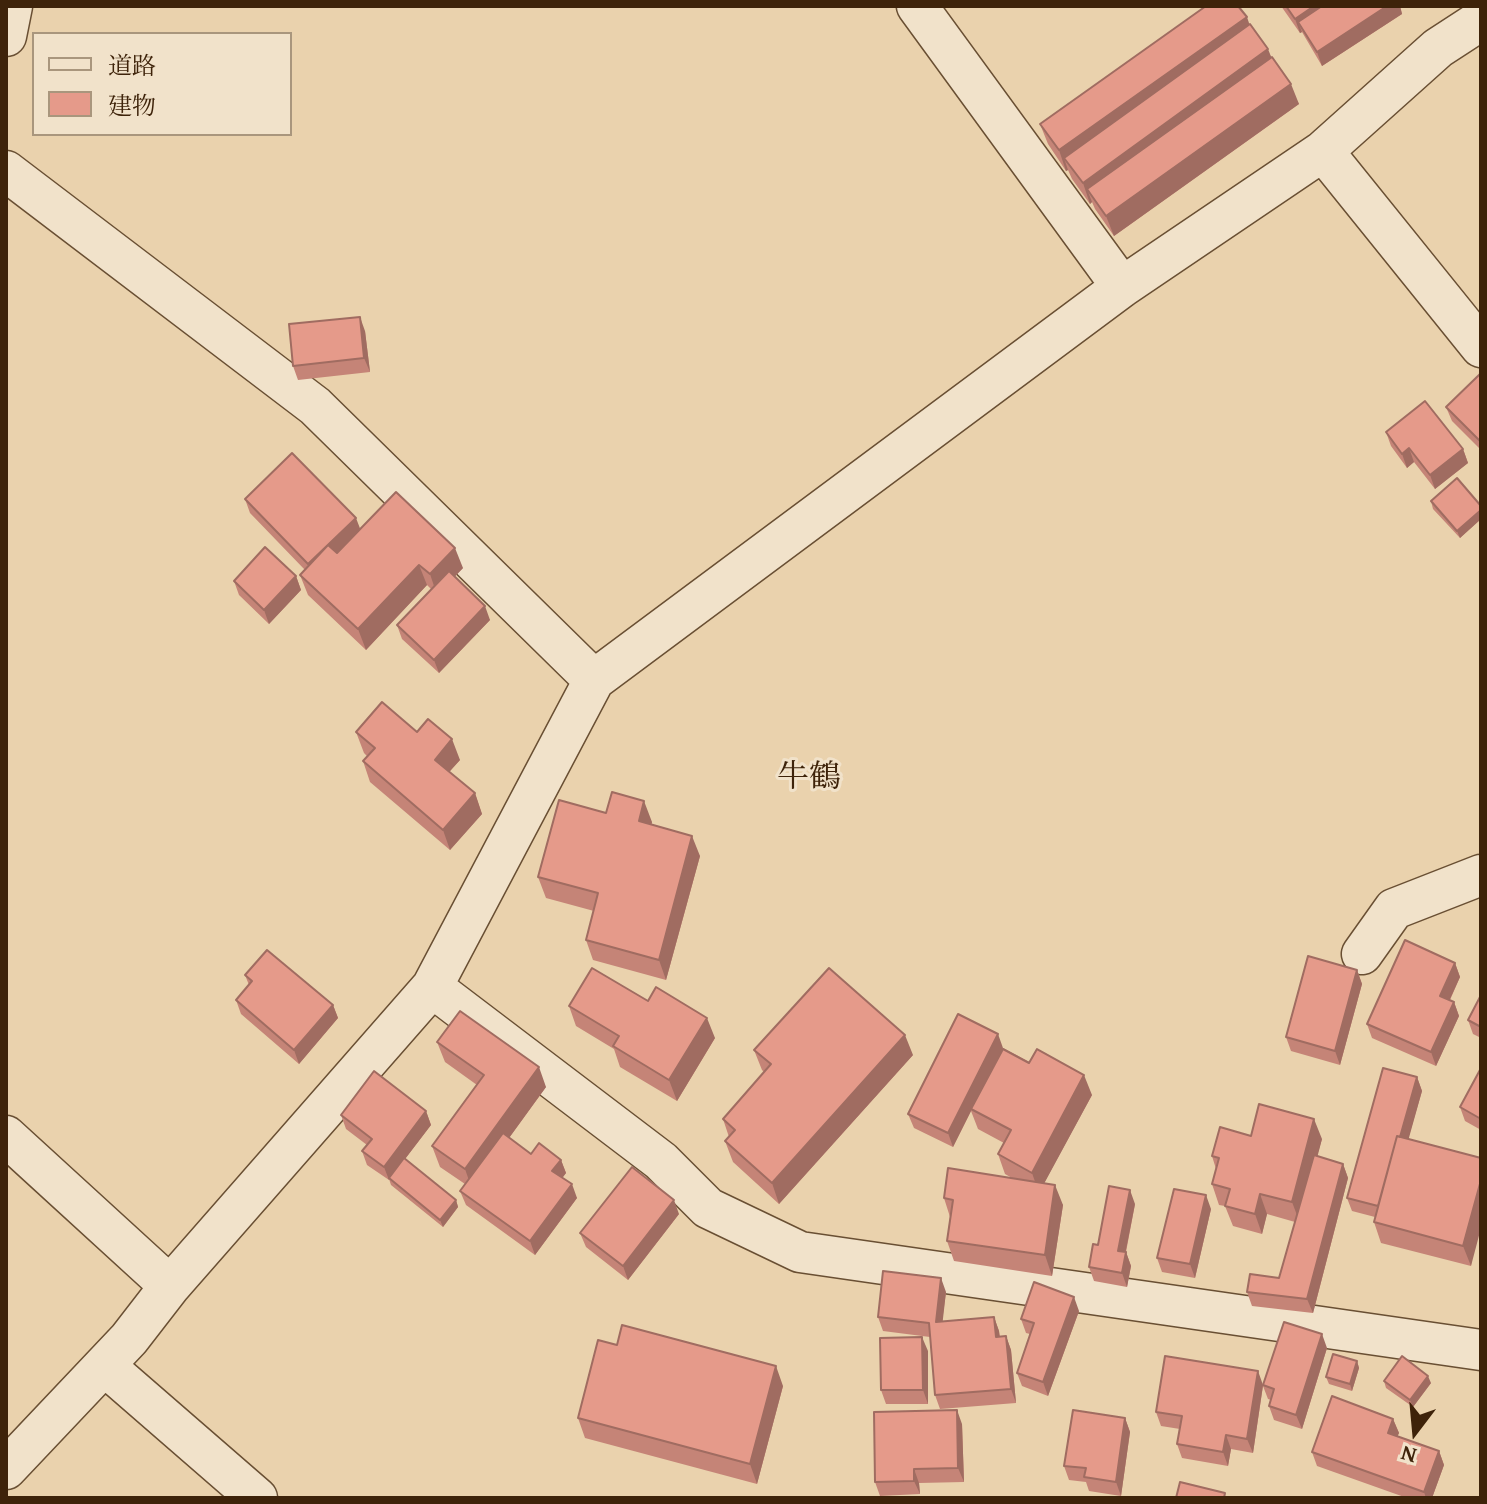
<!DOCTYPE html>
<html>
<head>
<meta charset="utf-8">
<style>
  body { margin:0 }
  #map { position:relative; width:1487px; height:1504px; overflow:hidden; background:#ead2ad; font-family:"Gentium Book Plus","Noto Serif JP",serif }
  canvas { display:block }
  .frame { position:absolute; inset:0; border:8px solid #3e230a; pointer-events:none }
  .legend { position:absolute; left:32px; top:32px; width:260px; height:104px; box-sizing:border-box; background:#f1e2ca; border:2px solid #a9967d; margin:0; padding:10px 14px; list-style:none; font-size:24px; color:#3e230a }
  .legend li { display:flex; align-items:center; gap:16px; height:40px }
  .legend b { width:40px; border:2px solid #a9967d }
  .north { position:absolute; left:1375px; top:1392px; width:80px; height:80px; -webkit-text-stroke:6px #f1e2ca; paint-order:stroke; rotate:196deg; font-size:22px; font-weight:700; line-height:32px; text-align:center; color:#3e230a }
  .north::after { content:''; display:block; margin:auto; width:28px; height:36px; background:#3e230a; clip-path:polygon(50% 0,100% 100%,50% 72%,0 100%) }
</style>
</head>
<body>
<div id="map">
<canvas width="1487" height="1504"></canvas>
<div class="frame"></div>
<ul class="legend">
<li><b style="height:10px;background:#f1e2ca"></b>道路</li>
<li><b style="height:22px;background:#e59a8a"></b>建物</li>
</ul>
<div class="north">N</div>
</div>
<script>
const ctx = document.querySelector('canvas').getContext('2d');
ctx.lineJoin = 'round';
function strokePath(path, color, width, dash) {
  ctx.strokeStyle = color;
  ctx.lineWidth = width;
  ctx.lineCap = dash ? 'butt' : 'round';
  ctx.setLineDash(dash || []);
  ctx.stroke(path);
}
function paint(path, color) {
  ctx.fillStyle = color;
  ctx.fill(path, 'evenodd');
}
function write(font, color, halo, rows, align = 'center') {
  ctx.font = font + ' "Gentium Book Plus","Noto Serif JP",serif';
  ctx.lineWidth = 6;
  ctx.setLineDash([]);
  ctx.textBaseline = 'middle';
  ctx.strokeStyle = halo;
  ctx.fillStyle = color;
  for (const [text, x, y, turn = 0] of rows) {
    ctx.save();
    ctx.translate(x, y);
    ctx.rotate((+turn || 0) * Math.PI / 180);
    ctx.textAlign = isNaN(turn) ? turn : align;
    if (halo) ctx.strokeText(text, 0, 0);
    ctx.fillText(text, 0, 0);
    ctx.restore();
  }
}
const street = new Path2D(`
  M917 6 1122 287
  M6 36 12 6
  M1323 151 1481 347
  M6 171 315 406 594 680
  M1362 954 1394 909 1481 875
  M432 987 661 1161 708 1208 800 1252 1481 1350
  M6 1136 170 1286
  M105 1366 257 1498
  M6 1469 129 1339 170 1286 432 987 594 680 1122 287 1323 151 1438 48 1481 20`);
strokePath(street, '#694f33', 43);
strokePath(street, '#f1e2ca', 40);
paint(new Path2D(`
  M1281 6H1400L1402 14 1322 66 1302 32 1300 33Z
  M1249 25 1272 58 1299 104 1114 236 1095 209 1092 202 1090 204 1072 179 1068 170 1066 171 1048 144 1040 124Z
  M365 331 370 372 298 380 293 366Z
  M1481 374V450L1452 421 1446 407Z
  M1386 432 1463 449 1468 463 1435 489 1414 462 1407 468 1391 446Z
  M245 499 360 530 463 568 454 577 490 620 439 673 402 639 397 625 431 589 427 585 366 650 308 595 300 575 305 570 250 513Z
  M1431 501 1481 506V519L1460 538 1433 509Z
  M296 576 301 590 269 624 239 595 234 581Z
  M356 732H417L460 760 449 772 475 793 482 814 450 850 370 782 363 761 367 756 364 753Z
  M606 813 652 822 651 825 700 856 666 980 593 960 586 940 594 911 546 898 538 877Z
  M1455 963 1460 977 1450 1000 1454 1002 1459 1016 1436 1066 1372 1038 1367 1024Z
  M1357 970 1362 984 1340 1065 1291 1051 1286 1037Z
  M245 975 333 1005 338 1018 299 1064 241 1014 236 1000 249 985Z
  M1481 995V1038L1473 1034 1468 1020Z
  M648 1001 715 1038 677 1101 620 1067 614 1049 576 1026 569 1006Z
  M437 1042 546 1087 509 1138 531 1154 561 1160 566 1173 562 1178 577 1198 535 1255 466 1205 460 1191 465 1184 440 1167 432 1146 477 1085 445 1062Z
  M1003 1048 1092 1095 1044 1183 1063 1205 1052 1276 954 1261 947 1241 950 1217 944 1198 1012 1178 1005 1174 998 1154 1004 1143 978 1129 971 1111 953 1147 914 1128 908 1114Z
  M754 1050 913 1055 779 1204 733 1162 725 1141 729 1137 723 1119 764 1072 762 1070Z
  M1481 1068V1130L1465 1121 1460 1107Z
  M1417 1077 1422 1091 1408 1139 1481 1158 1471 1266 1381 1243 1374 1222 1375 1217 1352 1211 1347 1198Z
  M426 1111 431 1125 405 1159 456 1200 458 1207 443 1227 391 1185 389 1179V1180L367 1165 362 1151 367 1145 346 1129 341 1115Z
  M1251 1136 1322 1139 1317 1156 1343 1164 1348 1178 1313 1313 1252 1306 1247 1292 1279 1278 1295 1222 1267 1214 1262 1234 1233 1226 1225 1206 1219 1205 1212 1184 1216 1169 1212 1156Z
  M1135 1204 1126 1252 1131 1266 1127 1287 1094 1281 1089 1267 1098 1245Z
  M1211 1209 1195 1278 1162 1272 1157 1258Z
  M679 1214 628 1280 586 1247 580 1233Z
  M946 1292 942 1322 994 1317 999 1331 1000 1337 1006 1336 1011 1350 1016 1403 940 1409 935 1395 930 1337 883 1331 878 1317Z
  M1079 1311 1048 1396 1022 1386 1017 1373 1030 1334 1026 1333 1021 1319Z
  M617 1345 783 1386 757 1484 585 1438 578 1418Z
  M1327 1348 1302 1429 1274 1420 1269 1406 1271 1400 1268 1399 1263 1386 1253 1453 1231 1449 1228 1466 1182 1458 1177 1444 1180 1429 1161 1426 1156 1412 1263 1385Z
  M928 1351V1404H886L881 1390Z
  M1357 1361 1359 1368 1352 1391 1329 1384 1326 1377Z
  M1384 1381 1431 1383 1413 1407 1386 1388Z
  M1125 1418 1130 1432 1121 1496 1089 1491 1086 1482 1069 1480 1064 1466Z
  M1393 1419 1399 1433 1397 1436 1439 1451 1444 1465 1432 1498H1407L1317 1466 1312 1452Z
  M962 1424 964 1482 919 1483 920 1494 880 1496 875 1482Z`), '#c58477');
paint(new Path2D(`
  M1314 6H1340L1298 22 1302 32 1300 33 1295 19Z
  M1387 6H1400L1402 14 1322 66 1317 52Z
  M1247 17 1254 38 1064 158 1068 170 1066 171 1059 150Z
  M1268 49 1276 69 1087 189 1092 202 1090 204 1083 183Z
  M1291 84 1299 104 1114 236 1106 216Z
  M360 317 365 331 370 372 364 358Z
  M1409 448 1414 462 1407 468 1402 454Z
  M1463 449 1468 463 1435 489 1430 475Z
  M1481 510V519L1460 538 1457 531Z
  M356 518 361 531 313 578 308 564Z
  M455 548 463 568 437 595 430 574Z
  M419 565 427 585 366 650 358 629Z
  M296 576 301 590 269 624 264 610Z
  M485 606 490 620 439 673 434 660Z
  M452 739 460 760 442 780 435 760Z
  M475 793 482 814 450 850 443 830Z
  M644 801 652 822 647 842 639 821Z
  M692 836 700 856 666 980 659 960Z
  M1455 963 1460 977 1445 1010 1440 996Z
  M1357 970 1362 984 1340 1065 1335 1051Z
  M1454 1002 1459 1016 1436 1066 1431 1052Z
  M333 1005 338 1018 299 1064 294 1050Z
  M707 1018 715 1038 677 1101 669 1080Z
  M998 1034 1003 1048 972 1110 971 1109V1111L953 1147 948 1133Z
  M905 1035 913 1055 779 1204 772 1183Z
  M539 1067 546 1087 472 1189 465 1169Z
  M1084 1075 1092 1095 1039 1193 1032 1173Z
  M1417 1077 1422 1091 1386 1220 1381 1206Z
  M426 1111 431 1125 389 1180 384 1167Z
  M1314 1119 1322 1139 1300 1223 1292 1202Z
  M561 1160 566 1173 557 1185 552 1171Z
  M1343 1164 1348 1178 1313 1313 1307 1299Z
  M1481 1180V1228L1471 1266 1463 1246Z
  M572 1184 577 1198 535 1255 530 1241Z
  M1055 1185 1063 1205 1052 1276 1045 1255Z
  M1130 1190 1135 1204 1124 1260 1126 1252 1131 1266 1127 1287 1122 1273 1118 1251Z
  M1260 1194 1267 1214 1262 1234 1255 1214Z
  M1206 1195 1211 1209 1195 1278 1190 1264Z
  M456 1200 458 1207 443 1227 440 1220Z
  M674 1200 679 1214 628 1280 623 1266Z
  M941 1278 946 1292 941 1336 936 1322Z
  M1074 1297 1079 1311 1048 1396 1043 1382Z
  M994 1317 999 1331 1001 1351 996 1337Z
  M1322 1334 1327 1348 1302 1429 1296 1415Z
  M1006 1336 1011 1350 1016 1403 1011 1389Z
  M922 1337 928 1351V1404L923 1390Z
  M1357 1361 1359 1368 1352 1391 1350 1384Z
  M776 1366 783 1386 757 1484 750 1464Z
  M1258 1371 1263 1385 1253 1453 1247 1439Z
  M1428 1376 1431 1383 1413 1407 1410 1400Z
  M957 1410 962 1424 964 1482 958 1468Z
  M1125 1418 1130 1432 1121 1496 1116 1482Z
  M1393 1419 1399 1433 1393 1447 1388 1433Z
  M1226 1435 1231 1449 1228 1466 1223 1452Z
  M1439 1451 1444 1465 1432 1498H1426L1424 1492Z
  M914 1469 919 1483 920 1494 914 1481Z`), '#a06c61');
const building = new Path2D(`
  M1206 6H1238L1247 17 1059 150 1040 124Z
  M1286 6H1314L1295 19Z
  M1322 6H1387L1317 52 1298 22Z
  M1250 24 1268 49 1083 183 1064 158Z
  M1272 57 1291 84 1106 216 1087 189Z
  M360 317 364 358 293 366 289 324Z
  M1480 374H1481L1480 441 1446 407Z
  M1425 401 1463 449 1430 475 1409 448 1402 454 1386 432Z
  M292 453 356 518 308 564 245 499Z
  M1457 478 1481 506V510L1457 531 1431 501Z
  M396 492 455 548 430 574 419 565 358 629 300 575 328 545 337 553Z
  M265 547 296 576 264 610 234 581Z
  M449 571 485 606 434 660 397 625Z
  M382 702 417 732 428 719 452 739 435 760 475 793 443 830 363 761 375 748 356 732Z
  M612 792 644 801 639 821 692 836 659 960 586 940 598 893 538 877 559 800 606 813Z
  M1405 940 1455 963 1440 996 1454 1002 1431 1052 1367 1024Z
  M267 950 333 1005 294 1050 236 1000 252 981 245 975Z
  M1308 956 1357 970 1335 1051 1286 1037Z
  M592 968 648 1001 656 987 707 1018 669 1080 613 1046 619 1036 569 1006Z
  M829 968 905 1035 772 1183 725 1141 735 1130 723 1119 771 1064 754 1050Z
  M1481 995V1027L1468 1020Z
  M460 1011 539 1067 465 1169 432 1146 484 1075 437 1042Z
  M958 1014 998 1034 948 1133 908 1114Z
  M1003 1049 1029 1063 1037 1049 1084 1075 1032 1173 998 1154 1011 1130 971 1109Z
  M1383 1068 1417 1077 1400 1137 1397 1136 1378 1206 1347 1198Z
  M1481 1068V1119L1460 1107Z
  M374 1071 426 1111 384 1167 362 1151 372 1139 341 1115Z
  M1259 1104 1314 1119 1292 1202 1260 1194 1255 1214 1225 1206 1230 1189 1212 1184 1219 1158 1212 1156 1220 1127 1251 1136Z
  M503 1133 531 1154 539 1143 561 1160 552 1171 572 1184 530 1241 460 1191Z
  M1397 1136 1481 1158V1180L1463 1246 1374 1222Z
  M1314 1155 1343 1164 1307 1299 1247 1292 1250 1274 1279 1278Z
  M404 1158 456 1200 440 1220 389 1178Z
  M632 1167 674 1200 623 1266 580 1233Z
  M948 1168 1055 1185 1045 1255 947 1241 953 1200 944 1198Z
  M1109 1186 1130 1190 1118 1251 1126 1252 1122 1273 1089 1267 1093 1244 1098 1245Z
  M1174 1189 1206 1195 1190 1264 1157 1258Z
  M883 1271 941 1278 936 1322 994 1317 996 1337 1006 1336 1011 1389 935 1395 929 1323 878 1317Z
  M1034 1282 1074 1297 1043 1382 1017 1373 1034 1323 1021 1319Z
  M1284 1322 1322 1334 1296 1415 1269 1406 1274 1389 1263 1385Z
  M622 1325 776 1366 750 1464 578 1418 598 1340 617 1345Z
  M922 1337 923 1390H881L880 1338Z
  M1333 1354 1357 1361 1350 1384 1326 1377Z
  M1165 1356 1258 1371 1247 1439 1226 1435 1223 1452 1177 1444 1182 1416 1156 1412Z
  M1402 1356 1428 1376 1410 1400 1384 1381Z
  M1332 1396 1393 1419 1388 1433 1439 1451 1424 1492 1312 1452Z
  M957 1410 958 1468 914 1469V1481L875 1482 874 1412Z
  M1073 1410 1125 1418 1116 1482 1084 1477 1086 1468 1064 1466Z
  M1180 1482 1225 1493 1224 1498H1176Z`);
paint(building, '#e59a8a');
strokePath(building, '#a06c61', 2);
write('32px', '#3e230a', '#f1e2ca', [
  ["牛鶴",809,779]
]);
</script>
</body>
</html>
